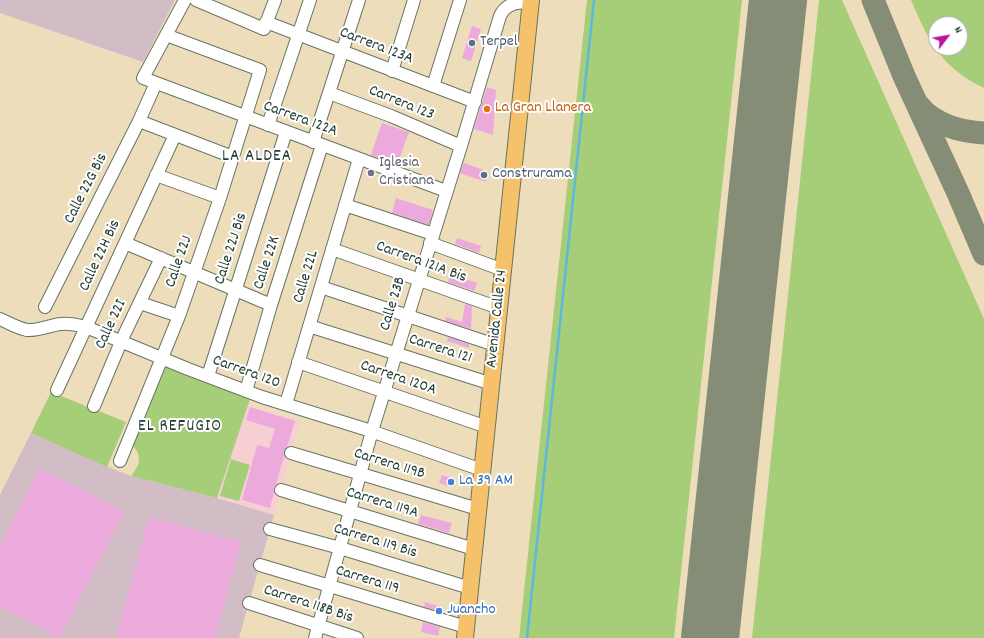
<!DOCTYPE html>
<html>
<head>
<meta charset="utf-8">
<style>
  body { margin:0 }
  #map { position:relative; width:984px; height:638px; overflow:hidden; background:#eeddba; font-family:Dekko,sans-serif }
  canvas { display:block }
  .north { position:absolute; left:928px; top:16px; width:40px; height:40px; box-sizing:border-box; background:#fff; border:1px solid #a5b1ae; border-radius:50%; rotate:59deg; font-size:11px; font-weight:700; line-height:16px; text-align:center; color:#1f3d34 }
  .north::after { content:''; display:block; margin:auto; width:14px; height:18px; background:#b5179e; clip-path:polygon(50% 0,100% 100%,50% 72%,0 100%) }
</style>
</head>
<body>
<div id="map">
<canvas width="984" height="638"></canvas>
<div class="north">N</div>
</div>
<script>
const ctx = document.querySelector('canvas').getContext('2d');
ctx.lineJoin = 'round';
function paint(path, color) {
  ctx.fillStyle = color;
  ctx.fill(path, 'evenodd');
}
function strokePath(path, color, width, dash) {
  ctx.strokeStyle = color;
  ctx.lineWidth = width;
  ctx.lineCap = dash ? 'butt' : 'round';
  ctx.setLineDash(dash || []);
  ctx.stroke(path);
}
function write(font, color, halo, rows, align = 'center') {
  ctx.font = font + ' Dekko,sans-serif';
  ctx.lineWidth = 4;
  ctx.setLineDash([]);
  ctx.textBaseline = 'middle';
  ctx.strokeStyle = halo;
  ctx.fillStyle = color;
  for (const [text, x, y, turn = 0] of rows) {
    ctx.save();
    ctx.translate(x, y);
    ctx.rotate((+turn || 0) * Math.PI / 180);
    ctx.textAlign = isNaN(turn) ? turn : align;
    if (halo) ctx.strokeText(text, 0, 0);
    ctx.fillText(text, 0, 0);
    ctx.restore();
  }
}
paint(new Path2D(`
  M248 405 300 421 274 515 217 498Z`), '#f7cfd3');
paint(new Path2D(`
  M0 0H175L143 62 0 13Z
  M31 433 113 469 131 476 217 498 274 515 239 638H0V495Z`), '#d2bdc7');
paint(new Path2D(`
  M587 0H742L674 638H519Z
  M819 0H842L984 319V638H752Z
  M911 0H984V88C941 67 929 42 911 0ZM936 24H960V48H936Z
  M164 366 251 396 217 498 131 476C140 465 143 456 132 445Z
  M51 392 126 422 107 467 31 433Z
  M231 459 250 465 239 501 220 496Z`), '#a6cd78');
strokePath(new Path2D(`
  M527 638 594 0`), '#5cb9da', 2.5);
strokePath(new Path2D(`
  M873 0 904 76 958 193 984 254
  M919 106C934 125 962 132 984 133`), '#868d77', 23);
strokePath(new Path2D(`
  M710 638 778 0`), '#868d77', 58);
paint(new Path2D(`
  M472 26 481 29 471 61 462 58Z
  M487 87 496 90 493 135 474 129Z
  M382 123 409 132 397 165 371 155Z
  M464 163 487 171 486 182 460 173Z
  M396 198 433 210 429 225 392 213Z
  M457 238 481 246 479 253 455 244Z
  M451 274 477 283 474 291 448 282Z
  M465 304 472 306 471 329 445 321 446 317 462 322Z
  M448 337 469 344V348L447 341Z
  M250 407 295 421 287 447 284 451V456L276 484 274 488V492L270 508 242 500 257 445 269 448 275 429 246 420Z
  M40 468 124 512 60 638 0 606V547Z
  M442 475 454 479 452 487 439 483Z
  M421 515 452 523 449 533 418 524Z
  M149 517 241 542 215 638H116Z
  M425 602 442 607 441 612 424 607Z
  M423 622 440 627 438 636 421 632Z`), '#eba9dc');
const minor = new Path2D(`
  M185 0 143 78 446 191
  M196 0 264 29 275 0
  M266 22 475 102
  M392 71 414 0
  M433 86 460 0
  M329 93 391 116 461 146
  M139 121 233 157
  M268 125 310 0
  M313 142 359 0
  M156 175 220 198
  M345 205 433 234
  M125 243 271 305
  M430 243 503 270
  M332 249 499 308
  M321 287 495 345
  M140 303 179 316
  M45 307 139 121 156 83
  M0 319C9 323 17 328 27 330 38 331 50 325 61 324 70 323 78 325 86 327L188 369 262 397 368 430 482 470
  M309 326 492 384
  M298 362 487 427
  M208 376 286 132
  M57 390 175 135
  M246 391 271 305 322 145
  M286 404 359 159
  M94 406 123 337 161 258
  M291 453 478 509
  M120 461 179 316 220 198 260 70 166 35
  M281 490 474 549
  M270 529 340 548 470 588
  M260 565 466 627
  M249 603 357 638
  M315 638 372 431 461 146 500 16C506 3 518 2 531 2`);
const major = new Path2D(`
  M465 638 531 0`);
strokePath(minor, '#677563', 14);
strokePath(major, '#677563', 18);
strokePath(minor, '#fff', 12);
strokePath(major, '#f5c16b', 16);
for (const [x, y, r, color] of [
  [472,43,4,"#5c6f8a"],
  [487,109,4,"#e8710a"],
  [371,173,4,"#6b7280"],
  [484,175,4,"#5c6f8a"],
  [451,482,4,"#3f7fe0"],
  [439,611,4,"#3f7fe0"]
]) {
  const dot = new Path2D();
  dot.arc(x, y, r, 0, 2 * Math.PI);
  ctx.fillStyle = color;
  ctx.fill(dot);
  strokePath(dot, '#fff', 1.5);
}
write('16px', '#4e5e75', '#fff', [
  ["Terpel",480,43],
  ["Construrama",492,175]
], 'left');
write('16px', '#1f3d34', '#fff', [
  ["Carrera 123A",376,47,21],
  ["Carrera 123",401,104,22],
  ["Carrera 122A",300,120,20],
  ["Calle 22G Bis",87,189,-63],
  ["Calle 22J Bis",232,249,-72],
  ["Calle 22H Bis",101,256,-65],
  ["Calle 22J",180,262,-71],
  ["Calle 22K",268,263,-72],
  ["Carrera 121A Bis",421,263,20],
  ["Calle 22L",307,277,-73],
  ["Calle 23B",394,304,-73],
  ["Avenida Calle 24",498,319,-84],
  ["Calle 22I",112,325,-65],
  ["Carrera 121",440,350,18],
  ["Carrera 120",246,373,20],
  ["Carrera 120A",398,379,19],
  ["Carrera 119B",389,465,17],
  ["Carrera 119A",382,504,17],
  ["Carrera 119 Bis",375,542,17],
  ["Carrera 119",367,581,17],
  ["Carrera 118B Bis",308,605,18]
]);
write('16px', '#c56008', '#fff', [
  ["La Gran Llanera",495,109]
], 'left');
write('16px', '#5b616d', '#fff', [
  ["Iglesia",379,164],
  ["Cristiana",379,182]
], 'left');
write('16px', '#366cbe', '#fff', [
  ["La 39 AM",459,482],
  ["Juancho",447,611]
], 'left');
ctx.letterSpacing = '1px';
write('17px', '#1f3d34', '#fff', [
  ["LA ALDEA",257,158],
  ["EL REFUGIO",180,428]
]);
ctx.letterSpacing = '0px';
</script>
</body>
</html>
